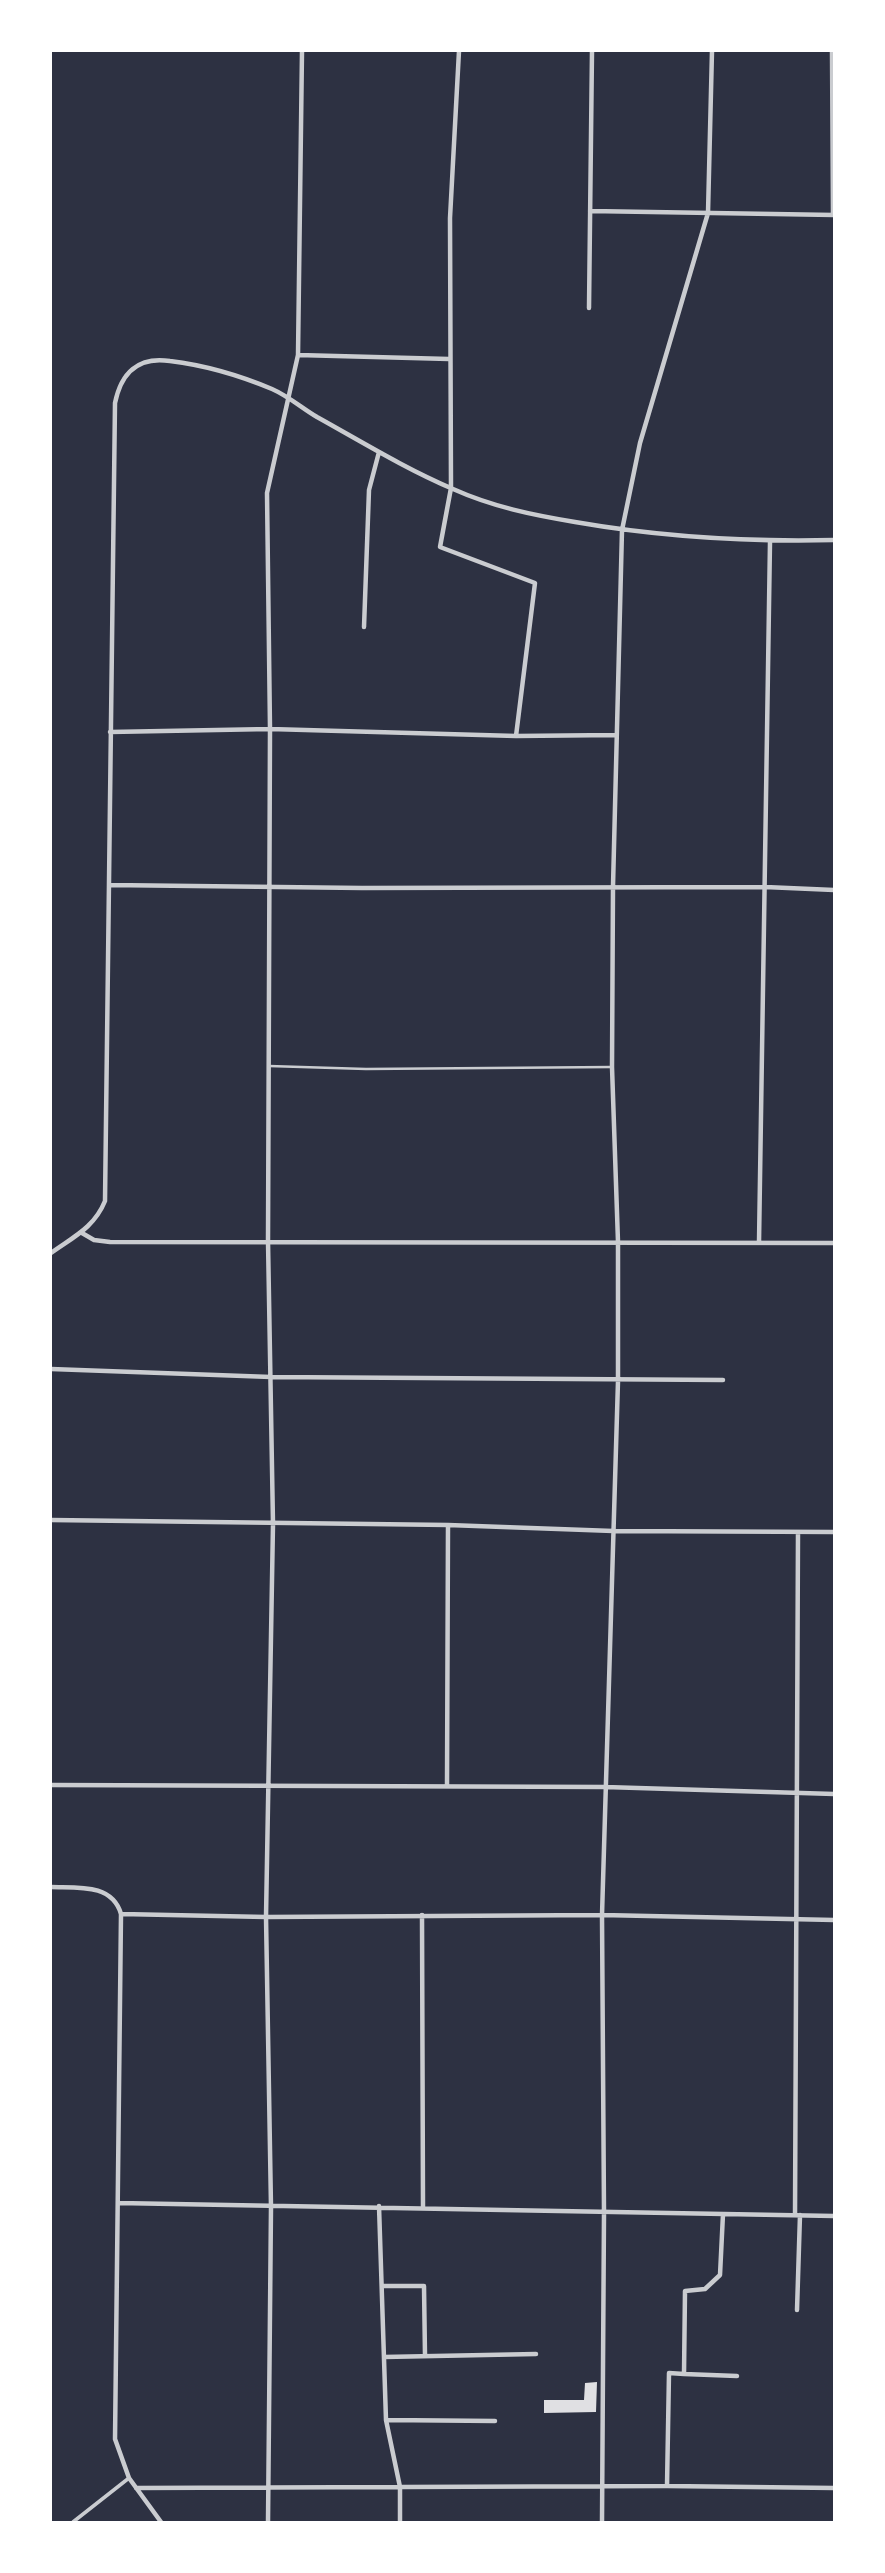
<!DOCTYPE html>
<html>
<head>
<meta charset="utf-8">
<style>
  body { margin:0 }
  #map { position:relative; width:885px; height:2573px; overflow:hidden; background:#2d3142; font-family:Rubik,sans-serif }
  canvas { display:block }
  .frame { position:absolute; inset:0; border:52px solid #fff; pointer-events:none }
</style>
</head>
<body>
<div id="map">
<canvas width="885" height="2573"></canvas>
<div class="frame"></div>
</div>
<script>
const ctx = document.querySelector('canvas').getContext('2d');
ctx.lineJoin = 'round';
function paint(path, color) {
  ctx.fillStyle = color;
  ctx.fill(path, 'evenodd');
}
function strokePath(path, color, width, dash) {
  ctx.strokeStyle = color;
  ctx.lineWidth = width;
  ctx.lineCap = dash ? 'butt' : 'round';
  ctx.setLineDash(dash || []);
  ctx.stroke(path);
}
paint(new Path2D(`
  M597 2382 596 2412 544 2413V2400H584L585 2383Z`), '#e0e0e3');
strokePath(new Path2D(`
  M269 1066 366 1069 612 1067`), '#caccd0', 2.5);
strokePath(new Path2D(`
  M73 2522 129 2478`), '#caccd0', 3.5);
strokePath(new Path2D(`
  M459 51 450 218 451 488 440 547 535 583 516 736
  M832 51 833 215
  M590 211 834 215
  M589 308 592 51
  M298 355 449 359
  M364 627 369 490 379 452
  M110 732 270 729 516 736 616 735
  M109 885 362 888 765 887 834 890
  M82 1233 94 1240 110 1242 834 1243
  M759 1242 770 542
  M51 1253C73 1237 94 1228 105 1201L115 403C121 373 138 356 170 361 203 365 241 376 272 389 288 396 302 408 317 417 362 442 406 469 453 489 493 507 533 515 575 522 661 537 747 542 834 540
  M51 1369 271 1377 723 1380
  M51 1520 448 1525 613 1531 834 1532
  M51 1785 605 1787 834 1794
  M447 1786 448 1525
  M51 1887C77 1888 112 1883 121 1914L115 2439 129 2478 161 2522
  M121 1914 266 1917 602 1915 834 1920
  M422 1915 423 2208
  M118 2203 834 2216
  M379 2206 386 2420 400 2487V2522
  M795 2215C796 1987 795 1759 798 1532
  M382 2286H424L425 2356
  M797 2310 800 2215
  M384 2357 536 2354
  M684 2374 737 2376
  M386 2420 495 2421
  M667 2486 669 2373 684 2374 685 2291 705 2289 720 2275 723 2214
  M136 2488 667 2486 834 2488
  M268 2522 271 2207 266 1917 273 1524 268 1241 270 729 267 493 298 355 302 51
  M602 2522 604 2213 602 1915 618 1381V1242L612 1067 613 886 622 530 640 443 708 213 712 51`), '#caccd0', 4.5);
</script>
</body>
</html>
